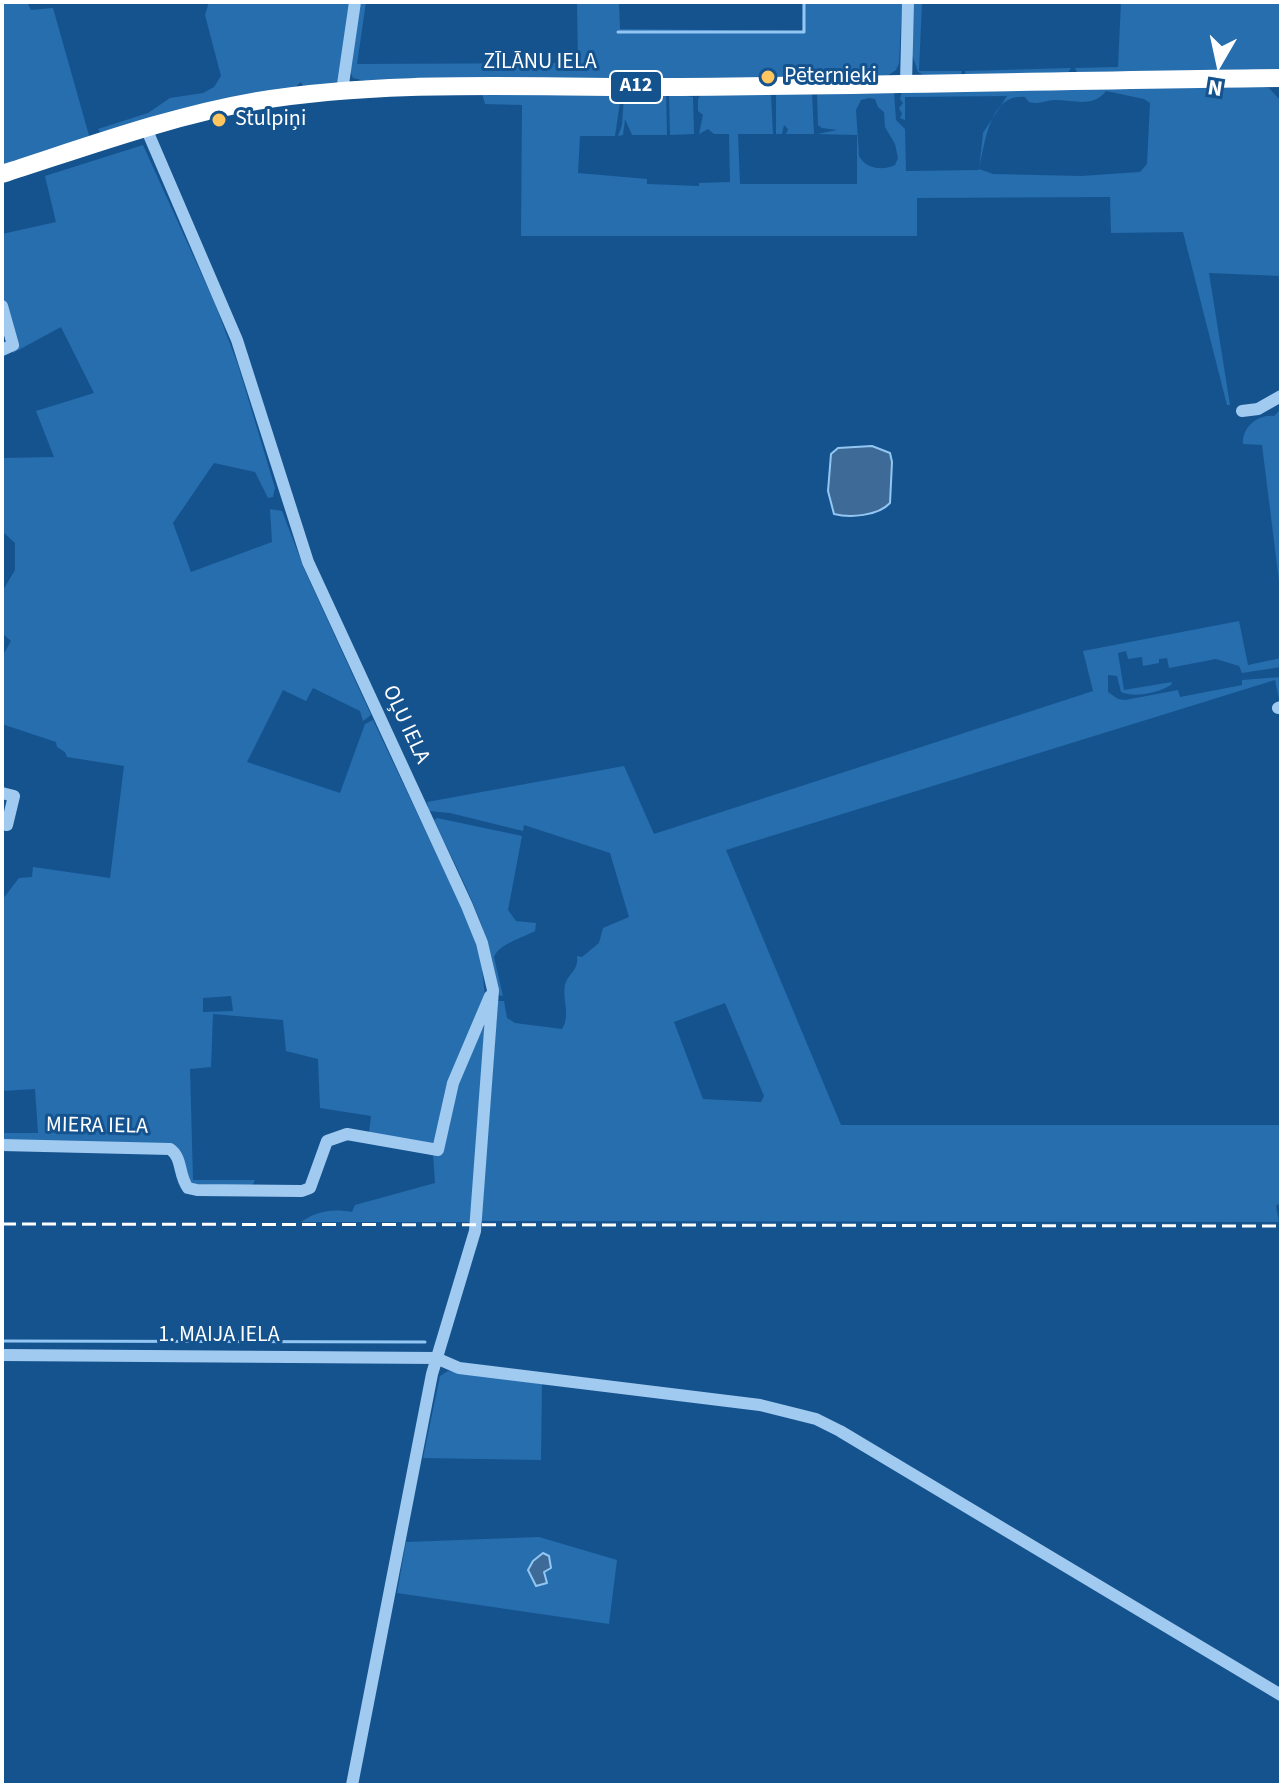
<!DOCTYPE html>
<html>
<head>
<meta charset="utf-8">
<style>
  body { margin:0 }
  #map { position:relative; width:1283px; height:1787px; overflow:hidden; background:#15538f; font-family:"Source Sans 3",sans-serif }
  canvas { display:block }
  .frame { position:absolute; inset:0; border:4px solid #fff; pointer-events:none }
  .north { position:absolute; left:1179px; top:24px; width:80px; height:80px; -webkit-text-stroke:6px #15538f; paint-order:stroke; rotate:189deg; font-size:22px; font-weight:700; line-height:32px; text-align:center; color:#fff }
  .north::after { content:''; display:block; margin:auto; width:28px; height:36px; background:#fff; clip-path:polygon(50% 0,100% 100%,50% 72%,0 100%) }
</style>
</head>
<body>
<div id="map">
<canvas width="1283" height="1787"></canvas>
<div class="frame"></div>
<div class="north">N</div>
</div>
<script>
const ctx = document.querySelector('canvas').getContext('2d');
ctx.lineJoin = 'round';
function paint(path, color) {
  ctx.fillStyle = color;
  ctx.fill(path, 'evenodd');
}
function strokePath(path, color, width, dash) {
  ctx.strokeStyle = color;
  ctx.lineWidth = width;
  ctx.lineCap = dash ? 'butt' : 'round';
  ctx.setLineDash(dash || []);
  ctx.stroke(path);
}
function write(font, color, halo, rows, align = 'center') {
  ctx.font = font + ' "Source Sans 3",sans-serif';
  ctx.lineWidth = 6;
  ctx.setLineDash([]);
  ctx.textBaseline = 'middle';
  ctx.strokeStyle = halo;
  ctx.fillStyle = color;
  for (const [text, x, y, turn = 0] of rows) {
    ctx.save();
    ctx.translate(x, y);
    ctx.rotate((+turn || 0) * Math.PI / 180);
    ctx.textAlign = isNaN(turn) ? turn : align;
    if (halo) ctx.strokeText(text, 0, 0);
    ctx.fillText(text, 0, 0);
    ctx.restore();
  }
}
paint(new Path2D(`
  M2 2H27L31 10 53 8 90 139 2 168Z
  M209 2H347L351 6 340 83 303 86 301 82 294 88 100 132 98 129 148 113 170 98 203 93 214 87 221 76 205 15Z
  M359 2H366L357 64 578 63 577 2H619L620 29 802 31 803 2H902L899 63 896 70 887 76 366 81 353 78 350 71Z
  M912 2H922L919 71H962L961 76 924 75 918 72 911 51Z
  M1121 2H1281V68L1271 70 1077 72 1075 68 1118 67Z
  M1071 68 1067 74 965 76V71Z
  M1256 86 1269 88 1281 101V276L1209 273 1230 405H1227L1183 232 1111 233 1110 197 917 198V236H521L522 105 485 104 482 93 621 95 615 136H580L578 173 647 179V184L699 186V183L730 182 729 134H714L708 129 699 134 703 115 698 111V99L701 94 771 95 773 134H738L740 184H857V135L817 134 837 130 822 128 818 125 817 93 894 92 896 120 905 129 906 171 979 170 983 133 1007 96 905 97V120L900 118 902 114 899 108 903 103 900 99 902 91ZM1106 91 1144 99 1150 103 1147 164 1140 172 1081 176 993 174 979 169C985 145 989 93 1025 97L1029 102C1042 105 1044 100 1055 100 1074 100 1093 108 1106 91ZM869 98 875 99 878 107 884 112 885 127 895 144 898 158 895 165C882 171 866 169 859 156L856 110 861 100Z
  M812 92 814 134H786L788 129 784 125 782 134H776V93Z
  M666 93 667 135H632L625 119 623 135 618 136 622 125 624 96Z
  M669 93 693 97 694 134 670 135Z
  M143 145 215 304 238 365 275 488 273 497 268 498 255 472 214 463 173 523 191 572 272 542 270 509 282 511 305 571 371 715 363 721 360 711 313 688 306 701 283 690 247 762 340 793 365 724 373 720 469 923 481 959 485 997 433 1145 369 1133 371 1116 320 1108 318 1059 286 1051 283 1020 213 1014 211 1067 190 1069 193 1180H255L252 1186 189 1184 180 1153 2 1143V1133H38L35 1089 2 1091V900L19 878 32 877 33 867 110 878 124 766 67 757 65 752 57 747 56 742 2 724V657L11 641 2 633V592L15 570V543L2 531V458L54 457 36 411 94 393 61 327 13 353 2 317V234L56 222 45 176ZM231 996 233 1011 203 1012V998Z
  M1281 409V597L1262 445 1243 444C1242 427 1258 414 1274 416Z
  M1239 621 1248 665 1281 658V667L1242 673 1239 666 1216 659 1169 668 1167 658 1159 659V663L1143 666 1142 657 1128 659 1126 651 1118 653 1124 690 1172 682 1171 685C1158 693 1135 698 1121 692L1117 676 1108 675V692L1118 699 1125 700 1178 690 1180 697 1242 685V680L1281 677V699H1279L1275 680 726 850 841 1125H1281V1202L1276 1206 1279 1222 481 1221 498 1001H504L507 1018 515 1023 562 1029C571 1016 562 999 565 985 568 973 579 971 577 956L582 957 599 943 603 928 629 917 610 853 524 825 523 831 450 813 429 811 427 802 624 766 654 834 1093 691 1083 651ZM725 1003 764 1096 761 1102 703 1099 674 1022Z
  M437 818 522 836 508 910 516 921 536 923 535 931C522 938 499 944 494 957L503 996 498 995C493 933 460 876 434 820Z
  M485 1024 471 1222H301C319 1210 334 1209 352 1212L355 1205 435 1183 433 1154 437 1153 456 1085Z
  M448 1371 542 1384 541 1460 423 1458 440 1376Z
  M539 1537 617 1560 609 1624 397 1593 406 1542Z`), '#276eae');
const water = new Path2D(`
  M872 446 890 453 892 462 890 503C878 516 850 518 834 514L828 491 831 454 838 448Z
  M543 1553 549 1556 551 1568 544 1572 547 1583 536 1586 528 1570 533 1561Z`);
paint(water, '#3d6a96');
strokePath(water, '#93c6f3', 2);
strokePath(new Path2D(`
  M618 32H804V2
  M2 1341 425 1342`), '#93c6f3', 3);
strokePath(new Path2D(`
  M906 83 908 2
  M342 91 355 2
  M146 128 237 340 308 562 467 906 482 943 493 990 475 1231 432 1374 352 1785
  M2 306 13 345 2 350
  M1242 411 1258 409 1281 396
  M1278 708 1281 707
  M2 793 14 796 7 825 2 824
  M2 1145 170 1149C183 1158 178 1175 188 1188L197 1190 302 1191 310 1188 327 1141 347 1134 438 1150 453 1083 490 996
  M2 1355 436 1358 459 1368 760 1405 816 1419 840 1431 1281 1695`), '#a1caf0', 12);
strokePath(new Path2D(`
  M2 174C86 147 170 116 257 101 391 79 530 88 665 87 870 86 1076 80 1281 78`), '#fff', 18);
strokePath(new Path2D(`
  M2 1224 1281 1226`), '#fff', 3, [14, 6]);
for (const [x, y, r, color] of [
  [768,77,8,"#ffc660"],
  [219,120,8,"#ffc660"]
]) {
  const dot = new Path2D();
  dot.arc(x, y, r, 0, 2 * Math.PI);
  ctx.fillStyle = color;
  ctx.fill(dot);
  strokePath(dot, '#15538f', 3);
}
for (const [x, y, w] of [
  [636,87,52]
]) {
  const box = new Path2D();
  box.roundRect(x - w / 2, y - 16, w, 32, 6);
  ctx.fillStyle = '#15538f';
  ctx.fill(box);
  strokePath(box, '#fff', 2);
}
write('bold 20px', '#fff', null, [
  ["A12",636,87]
]);
write('22px', '#fff', '#15538f', [
  ["ZĪLĀNU IELA",540,63],
  ["OĻU IELA",405,725,65],
  ["MIERA IELA",97,1127,1],
  ["1. MAIJA IELA",219,1336]
]);
write('22px', '#fff', '#15538f', [
  ["Pēternieki",784,77],
  ["Stulpiņi",235,120]
], 'left');
</script>
</body>
</html>
